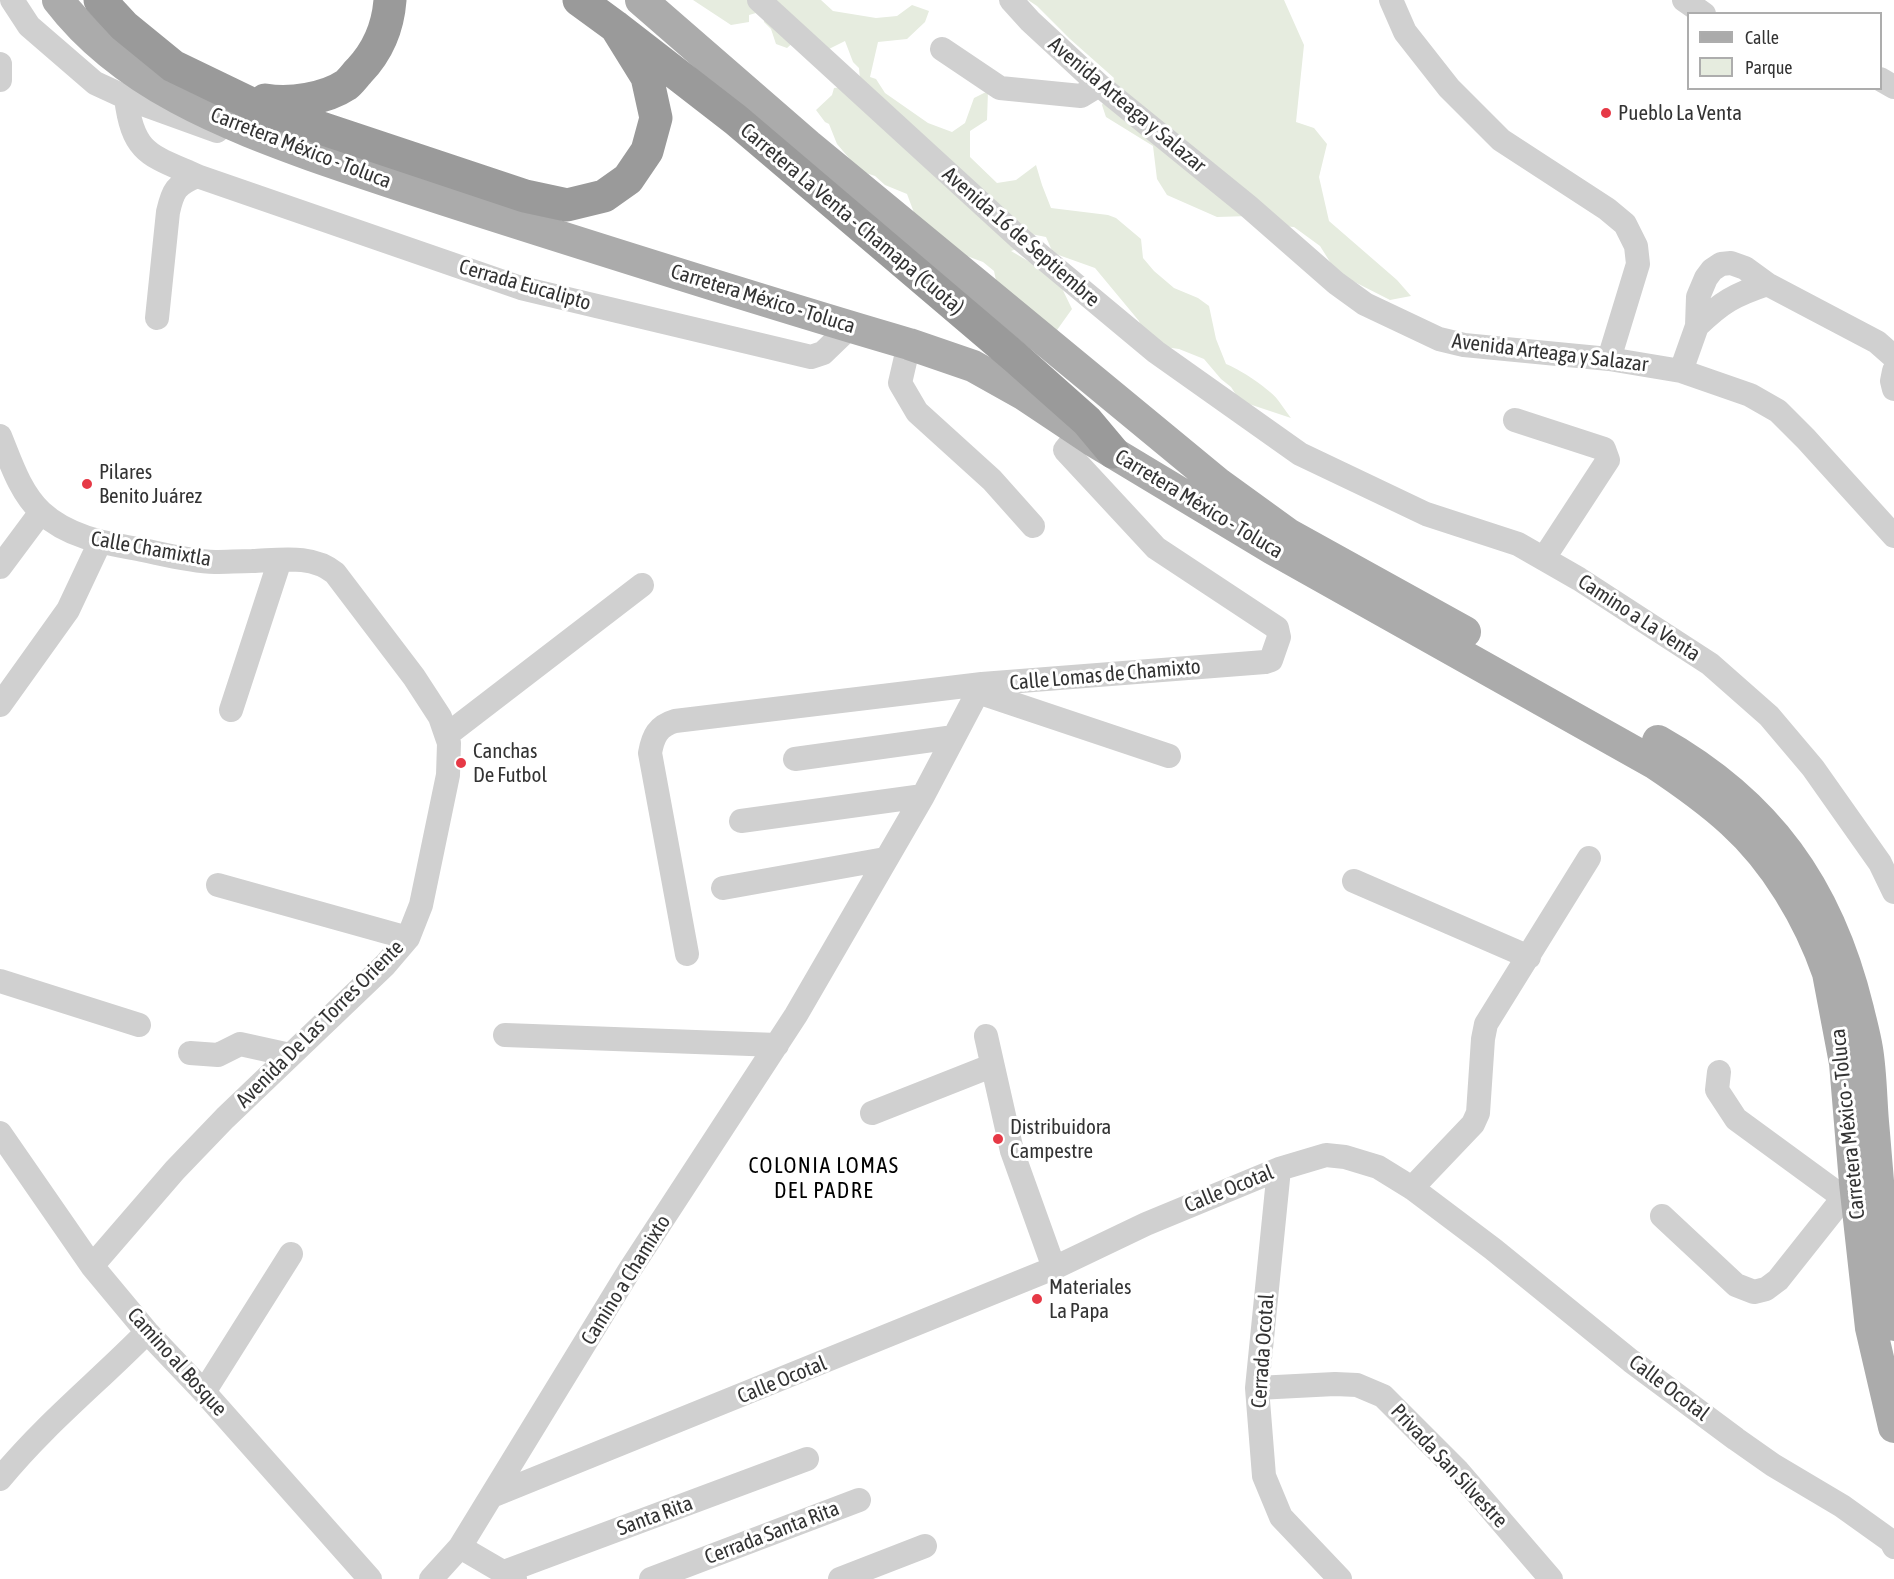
<!DOCTYPE html>
<html>
<head>
<meta charset="utf-8">
<style>
  body { margin:0 }
  #map { position:relative; width:1894px; height:1579px; overflow:hidden; background:#fff; font-family:"Asap Condensed",sans-serif }
  canvas { display:block }
  .legend { position:absolute; left:1687px; top:12px; width:195px; height:78px; box-sizing:border-box; background:#fff; border:2px solid #adadad; margin:0; padding:8px 10px; list-style:none; font-size:18px; color:#333 }
  .legend li { display:flex; align-items:center; gap:12px; height:30px }
  .legend b { width:30px; border:2px solid #adadad }
</style>
</head>
<body>
<div id="map">
<canvas width="1894" height="1579"></canvas>
<ul class="legend">
<li><b style="height:8px;background:#ababab"></b>Calle</li>
<li><b style="height:16px;background:#e6ecdf"></b>Parque</li>
</ul>
</div>
<script>
const ctx = document.querySelector('canvas').getContext('2d');
ctx.lineJoin = 'round';
function paint(path, color) {
  ctx.fillStyle = color;
  ctx.fill(path, 'evenodd');
}
function strokePath(path, color, width, dash) {
  ctx.strokeStyle = color;
  ctx.lineWidth = width;
  ctx.lineCap = dash ? 'butt' : 'round';
  ctx.setLineDash(dash || []);
  ctx.stroke(path);
}
function write(font, color, halo, rows, align = 'center') {
  ctx.font = font + ' "Asap Condensed",sans-serif';
  ctx.lineWidth = 6;
  ctx.setLineDash([]);
  ctx.textBaseline = 'middle';
  ctx.strokeStyle = halo;
  ctx.fillStyle = color;
  for (const [text, x, y, turn = 0] of rows) {
    ctx.save();
    ctx.translate(x, y);
    ctx.rotate((+turn || 0) * Math.PI / 180);
    ctx.textAlign = isNaN(turn) ? turn : align;
    if (halo) ctx.strokeText(text, 0, 0);
    ctx.fillText(text, 0, 0);
    ctx.restore();
  }
}
paint(new Path2D(`
  M693 0H821L833 11 876 18 897 16 912 5 929 11 925 22 907 39 878 42 870 77 876 79 885 93 928 123 952 132 965 123 974 98 988 91 987 120 970 131V157L997 183 1016 180 1036 165 1042 185 1051 208 1108 215 1116 218 1141 239 1143 258 1154 271 1174 288 1198 298 1209 306 1216 339 1226 364C1239 369 1260 383 1270 392 1278 398 1284 409 1291 418L1240 401 1231 387 1221 379 1204 359 1179 349 1158 346 1143 331 1139 321 1095 268 1053 253 1046 237 1026 233 1027 245 1011 251 1057 278 1072 309 1057 330 1044 325 1000 299 994 271 983 262 932 243 919 226 907 194 885 185 875 176 860 171 837 144 829 124 825 122 816 110 832 95 834 88 843 87 860 79 859 68 853 62 845 41 829 49 804 33 787 48 776 44 771 29 764 22 763 11 749 15V22L731 25Z
  M1028 0H1284L1304 45 1296 122 1314 128 1327 144 1319 177 1329 221 1397 280 1411 296 1390 300 1337 273 1320 246 1294 227 1271 225 1249 216 1217 217 1167 195 1157 179 1153 146 1106 117 1102 105 1114 78 1070 39 1037 6Z`), '#e6ecdf');
strokePath(new Path2D(`
  M12 0 29 26 95 83 134 101 217 131
  M759 0 1018 237 1156 352 1300 454 1426 514 1518 544 1579 579 1710 664 1769 716 1813 768 1880 863 1894 892
  M1011 0 1030 21 1099 85 1248 206 1336 283 1365 304 1439 339 1464 345 1609 359 1681 371 1750 395 1778 411 1806 439 1894 536
  M1391 0 1405 32 1449 88 1501 140 1607 209 1625 224 1636 246 1638 264 1609 359
  M1684 0 1704 14
  M942 49 1000 88 1081 96 1099 85
  M0 64V80
  M1880 79 1894 87
  M126 98C133 154 150 155 197 176L521 288 811 357 823 353 851 326
  M157 318 168 212C173 190 176 185 197 176
  M1697 326C1722 302 1734 295 1767 284
  M909 344 900 383 917 412 992 480 1033 526
  M1681 371 1697 326 1698 297 1706 278 1712 270 1721 264 1731 263 1745 268 1767 284 1877 342 1894 357
  M1894 371 1892 381 1894 389
  M1515 420 1604 449 1608 460 1544 558
  M0 436C11 463 20 492 41 512 68 537 104 543 138 549 163 554 189 561 215 562 227 562 239 561 252 561 280 560 312 554 335 573L414 677 440 717 449 743 448 775 421 905 408 938 385 965 225 1118 175 1170 92 1266
  M0 567 41 512
  M978 692 1169 756
  M0 705 68 610 100 542
  M231 710 280 560
  M448 734 642 585
  M795 759 954 737
  M741 821 923 796
  M1354 881 1529 957
  M218 885 408 938
  M723 888 885 859
  M687 954 650 753C653 736 658 726 675 721L982 684 1265 662 1271 660 1279 637 1277 628 1156 548 1065 450 1080 432
  M0 981 139 1025
  M505 1035 777 1045
  M986 1036 1012 1151 1054 1268
  M190 1053 218 1055 240 1044 290 1055
  M1719 1072 1717 1090 1736 1119 1844 1198
  M872 1113 991 1066
  M0 1133 92 1266 147 1332 204 1392 370 1579
  M1279 1169 1257 1388 1264 1476 1281 1517 1340 1579
  M1412 1188 1473 1124 1478 1113 1483 1039 1486 1024 1589 858
  M1662 1216 1736 1285 1754 1292 1766 1289 1778 1280 1855 1183
  M1257 1388 1335 1384 1357 1385 1383 1396 1458 1471 1551 1579
  M204 1392 291 1254
  M0 1479C44 1425 99 1381 147 1332
  M492 1496 1054 1268 1146 1224 1279 1169 1326 1155 1345 1157 1378 1167 1412 1188 1493 1249 1631 1361 1736 1439 1773 1465 1842 1506 1891 1541 1894 1547
  M460 1547 515 1579
  M504 1572 807 1459
  M431 1579 460 1547 629 1271 796 1015 923 796 982 684
  M651 1579 859 1500
  M840 1579 925 1546`), '#d0d0d0', 24);
strokePath(new Path2D(`
  M58 0C123 85 225 124 322 159 394 184 466 207 539 230 662 269 785 308 909 344L973 366 1023 394 1092 440 1273 549 1654 763C1681 781 1708 800 1732 822 1775 861 1809 918 1828 973L1845 1063 1855 1183 1871 1328 1894 1427
  M641 0 808 145 1219 484 1288 534 1465 632
  M1658 741C1768 803 1828 887 1858 1009 1861 1022 1865 1036 1867 1049 1871 1073 1871 1098 1873 1122 1879 1189 1883 1258 1894 1325`), '#ababab', 32);
strokePath(new Path2D(`
  M100 0 124 26 173 66 258 107 525 196 567 205 604 196 628 179 647 151 656 118 647 77 616 27
  M579 0 616 27 736 120 1016 358 1087 421 1113 452
  M265 100C290 104 325 99 346 85 351 81 355 75 359 71 378 51 388 27 390 0`), '#9a9a9a', 33);
for (const [x, y, r, color] of [
  [1606,113,6,"#e63946"],
  [87,484,6,"#e63946"],
  [461,763,6,"#e63946"],
  [998,1139,6,"#e63946"],
  [1037,1299,6,"#e63946"]
]) {
  const dot = new Path2D();
  dot.arc(x, y, r, 0, 2 * Math.PI);
  ctx.fillStyle = color;
  ctx.fill(dot);
  strokePath(dot, '#fff', 2);
}
write('21px', '#333', '#fff', [
  ["Avenida Arteaga y Salazar",1127,105,40],
  ["Carretera México - Toluca",301,148,21],
  ["Carretera La Venta - Chamapa (Cuota)",852,219,40],
  ["Avenida 16 de Septiembre",1021,237,41],
  ["Cerrada Eucalipto",525,285,16],
  ["Carretera México - Toluca",763,299,17],
  ["Avenida Arteaga y Salazar",1550,353,7],
  ["Carretera México - Toluca",1199,504,31],
  ["Calle Chamixtla",151,549,10],
  ["Camino a La Venta",1639,618,33],
  ["Calle Lomas de Chamixto",1105,675,-5],
  ["Avenida De Las Torres Oriente",320,1024,-45],
  ["Carretera México - Toluca",1848,1124,-96],
  ["Calle Ocotal",1229,1189,-22],
  ["Camino a Chamixto",626,1280,-58],
  ["Cerrada Ocotal",1263,1351,-86],
  ["Camino al Bosque",177,1362,48],
  ["Calle Ocotal",782,1380,-22],
  ["Calle Ocotal",1669,1388,37],
  ["Privada San Silvestre",1449,1466,47],
  ["Santa Rita",655,1516,-20],
  ["Cerrada Santa Rita",772,1533,-21]
]);
write('21px', '#333', '#fff', [
  ["Pueblo La Venta",1618,113],
  ["Pilares",99,472],
  ["Benito Juárez",99,496],
  ["Canchas",473,751],
  ["De Futbol",473,775],
  ["Distribuidora",1010,1127],
  ["Campestre",1010,1151],
  ["Materiales",1049,1287],
  ["La Papa",1049,1311]
], 'left');
ctx.letterSpacing = '1.5px';
write('22px', '#000', '#fff', [
  ["COLONIA LOMAS",824,1166],
  ["DEL PADRE",824,1191]
]);
ctx.letterSpacing = '0px';
</script>
</body>
</html>
